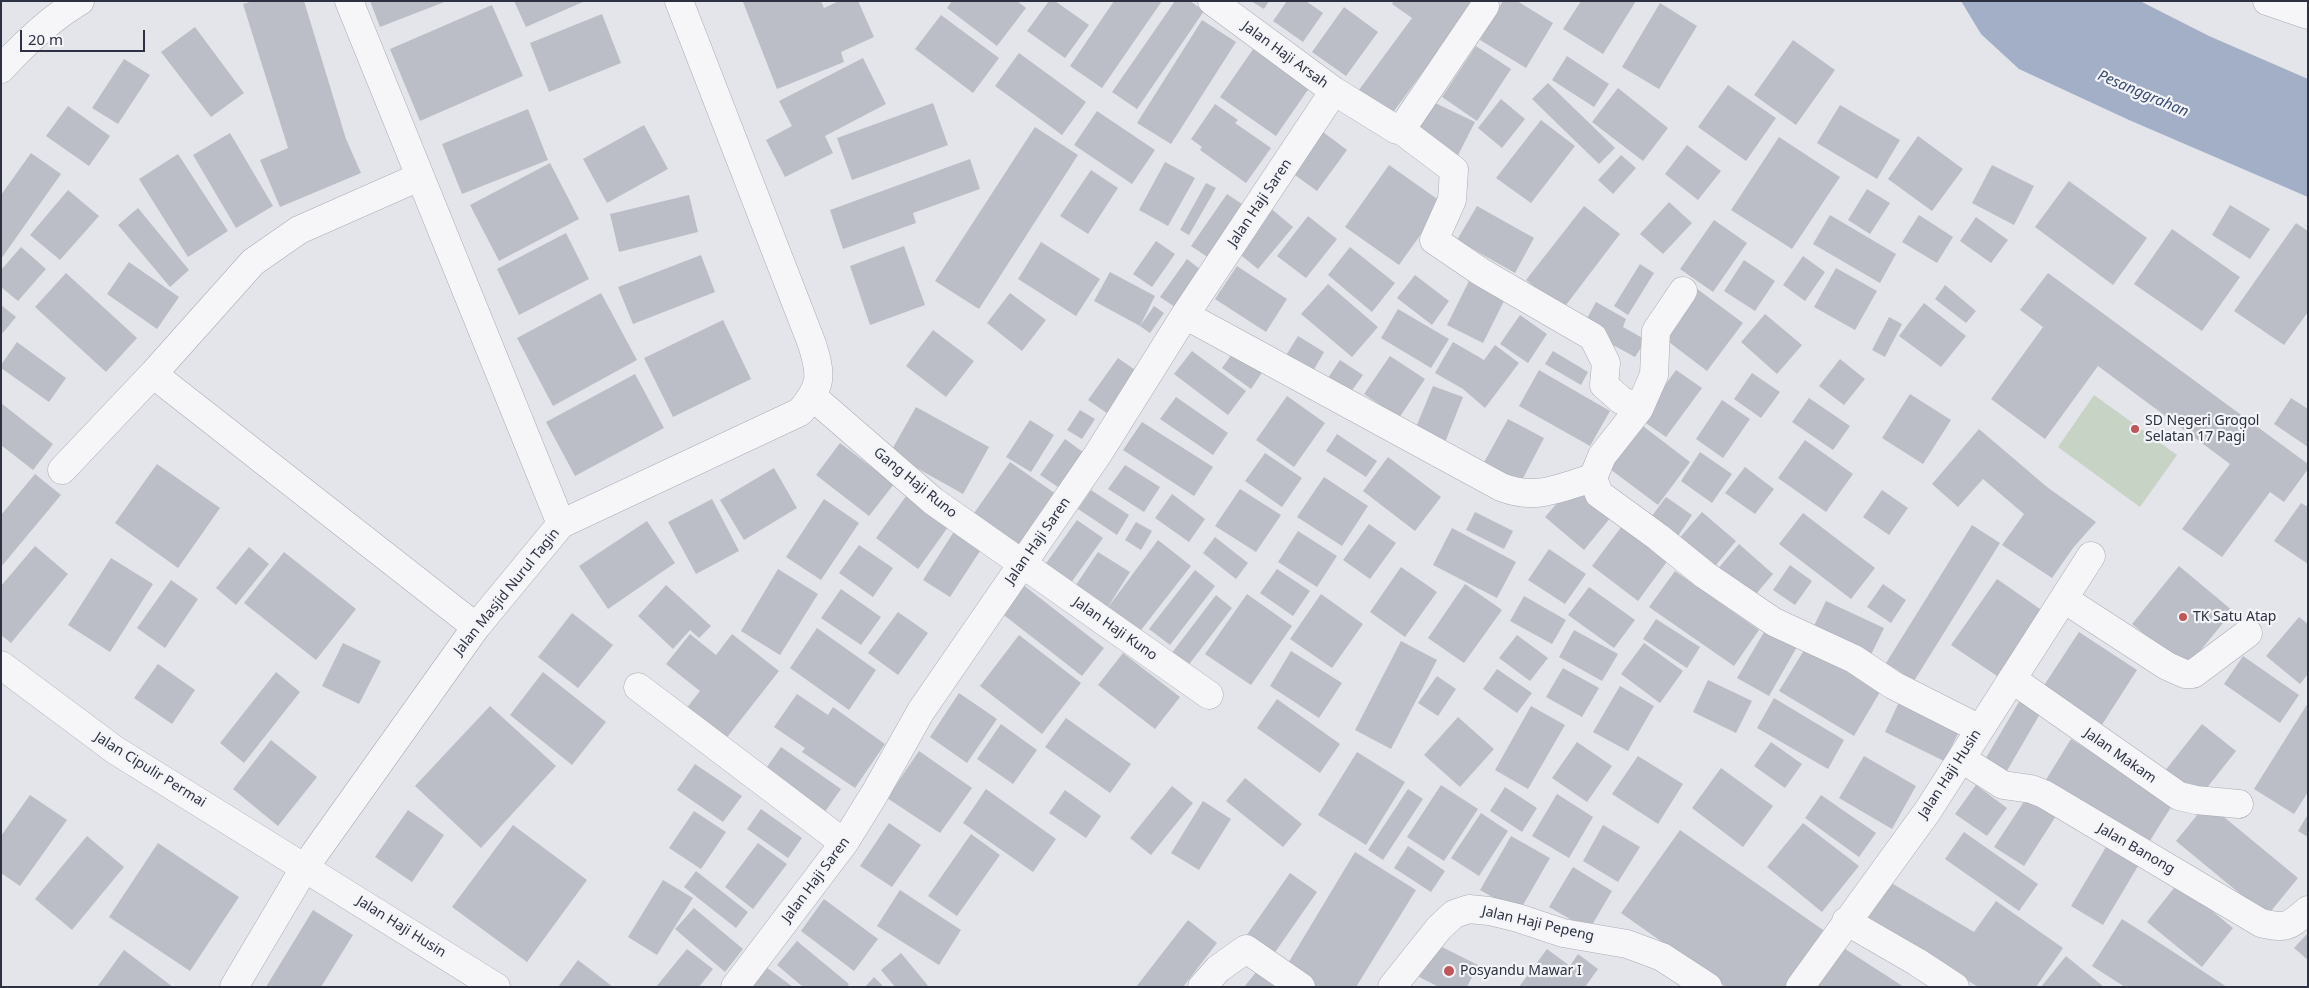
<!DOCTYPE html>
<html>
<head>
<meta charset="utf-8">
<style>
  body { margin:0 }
  #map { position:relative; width:2309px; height:988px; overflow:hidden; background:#e3e5ea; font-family:"Noto Sans",sans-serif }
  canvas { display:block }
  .frame { position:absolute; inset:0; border:2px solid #2d3141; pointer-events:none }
  .scale { position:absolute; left:20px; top:30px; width:125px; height:22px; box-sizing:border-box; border:2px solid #2d3141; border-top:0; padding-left:6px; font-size:15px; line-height:18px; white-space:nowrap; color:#2d3141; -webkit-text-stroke:4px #f3f4f7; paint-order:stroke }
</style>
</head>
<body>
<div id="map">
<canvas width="2309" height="988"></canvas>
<div class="frame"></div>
<div class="scale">20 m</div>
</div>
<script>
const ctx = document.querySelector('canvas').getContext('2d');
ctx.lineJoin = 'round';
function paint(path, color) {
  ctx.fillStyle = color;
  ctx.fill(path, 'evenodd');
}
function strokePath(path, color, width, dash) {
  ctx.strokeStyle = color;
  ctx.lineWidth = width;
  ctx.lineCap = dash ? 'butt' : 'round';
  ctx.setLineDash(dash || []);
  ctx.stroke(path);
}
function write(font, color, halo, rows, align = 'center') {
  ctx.font = font + ' "Noto Sans",sans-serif';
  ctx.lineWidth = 4.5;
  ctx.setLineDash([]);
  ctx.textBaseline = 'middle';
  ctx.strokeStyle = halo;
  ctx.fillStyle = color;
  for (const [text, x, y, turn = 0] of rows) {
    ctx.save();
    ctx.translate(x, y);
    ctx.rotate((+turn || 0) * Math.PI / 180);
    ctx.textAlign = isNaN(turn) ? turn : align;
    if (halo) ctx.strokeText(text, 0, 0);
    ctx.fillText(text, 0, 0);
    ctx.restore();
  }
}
paint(new Path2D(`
  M2094 395 2177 455 2140 507 2058 447Z`), '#c7d3c5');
paint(new Path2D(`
  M1961 1H2140L2209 36 2308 79V197L2129 120 2019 69 1981 34Z`), '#a2afc6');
paint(new Path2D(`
  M253 1H304L346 139 361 173 280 207 260 160 288 148 243 4Z
  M370 1H447L380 27Z
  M514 1H585L526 27Z
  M821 1 824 8 839 1H858L874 37 841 52 844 62 777 89 743 2Z
  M952 1H1017L1026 8 997 46 947 8Z
  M1049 1H1055L1089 25 1065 58 1027 31Z
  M1114 1H1162L1102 88 1070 66Z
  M1175 1H1190L1204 11 1137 109 1112 92Z
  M1251 1H1269L1264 9Z
  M1287 1H1306L1323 13 1303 42 1273 21Z
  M1394 1H1475L1386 122 1353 98 1412 18 1392 4Z
  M1503 1H1517L1553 23 1526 68 1480 40Z
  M1581 1H1636L1603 54 1563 29Z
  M1660 3 1697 26 1659 89 1622 67Z
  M492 5 523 76 420 121 390 49Z
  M1344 7 1378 32 1346 76 1312 52Z
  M602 14 621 63 549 92 530 43Z
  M941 15 999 58 973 93 915 49Z
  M1202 20 1236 42 1171 144 1137 123Z
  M195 27 244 93 211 117 161 52Z
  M1793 40 1835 70 1796 125 1754 95Z
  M1258 42 1314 81 1276 136 1220 97Z
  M1476 46 1511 69 1477 121 1442 97Z
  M1019 53 1086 102 1062 135 995 86Z
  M1567 56 1609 84 1594 107 1552 80Z
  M863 58 886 104 825 136 833 153 785 177 766 140 792 126 779 101Z
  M124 59 150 75 118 124 92 108Z
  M1548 83 1615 148 1599 164 1532 99Z
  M1728 85 1776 118 1746 161 1698 127Z
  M1618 88 1668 128 1643 161 1592 122Z
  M1501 99 1525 119 1502 148 1478 128Z
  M1431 101 1475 122 1455 161 1414 135Z
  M933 103 948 145 852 180 837 138Z
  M1215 104 1238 120 1235 123 1271 148 1246 183 1200 150 1202 147 1191 139Z
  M1840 105 1900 140 1877 179 1817 143Z
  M68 106 110 136 89 166 46 136Z
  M528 109 548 160 462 194 442 144Z
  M1097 111 1155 150 1132 184 1074 145Z
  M1541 120 1575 146 1531 203 1496 178Z
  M644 125 668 169 607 203 583 159Z
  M1035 127 1078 155 979 309 935 281Z
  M1319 129 1347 150 1317 191 1288 170Z
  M230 133 273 206 236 228 193 155Z
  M1918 136 1963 169 1932 211 1888 179Z
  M1779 137 1840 177 1792 249 1731 210Z
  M1687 145 1721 171 1698 200 1665 174Z
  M31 153 61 174 1 259V195Z
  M178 154 228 231 188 257 139 179Z
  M1621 155 1636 168 1613 194 1598 180Z
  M970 159 980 189 913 213 916 223 843 249 830 210Z
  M1165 162 1195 178 1168 226 1139 210Z
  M550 163 579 219 499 261 470 205Z
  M1389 165 1443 203 1399 265 1345 227Z
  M1992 165 2034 186 2014 225 1972 203Z
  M1091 170 1118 188 1088 234 1060 216Z
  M2069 181 2147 238 2113 285 2035 227Z
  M1206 183 1216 188 1189 235 1180 230Z
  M1867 189 1890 203 1870 234 1848 220Z
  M68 190 99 216 60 260 30 235Z
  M1227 194 1245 206 1209 258 1191 246Z
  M689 195 698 232 619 252 610 214Z
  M1669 202 1692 223 1663 254 1640 234Z
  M2230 205 2270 229 2250 259 2212 235Z
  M1268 206 1293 227 1258 269 1232 248Z
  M1477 206 1534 238 1515 273 1457 240Z
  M1584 206 1620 234 1563 309 1526 280Z
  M138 208 189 270 170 287 118 225Z
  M1830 215 1896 254 1880 283 1813 244Z
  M1919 215 1953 237 1937 263 1902 242Z
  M1308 216 1337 239 1306 278 1277 256Z
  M1976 217 2008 240 1991 263 1960 241Z
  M1714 220 1747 243 1713 292 1680 269Z
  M2296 223 2308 231V312L2284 345 2234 311Z
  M2172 229 2240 277 2202 331 2134 284Z
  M566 233 589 279 519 315 497 269Z
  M1156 241 1175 254 1152 287 1133 274Z
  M1041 242 1100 279 1076 316 1018 279Z
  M904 246 925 305 870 325 850 266Z
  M21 247 46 269 18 301 1 287V270Z
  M1350 247 1395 283 1372 312 1328 275Z
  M701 255 715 292 633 324 618 287Z
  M1803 256 1825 272 1805 301 1783 285Z
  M1187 259 1201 270 1175 307 1160 297Z
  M1744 260 1775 281 1755 311 1724 291Z
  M129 262 179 297 157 329 107 294Z
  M1640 264 1654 273 1628 315 1614 306Z
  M1237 266 1287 299 1266 332 1215 299Z
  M1836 268 1877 291 1855 330 1814 307Z
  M1110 272 1155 296 1140 326 1094 301Z
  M66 273 137 338 106 372 35 307Z
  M2048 273 2308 464V469L2284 502 2270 492 2222 557 2182 529 2230 464 2098 366 2045 439 1991 399 2043 327 2020 310Z
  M1415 275 1449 301 1432 325 1397 298Z
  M1469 281 1505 299 1483 343 1447 325Z
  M1328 284 1378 327 1352 357 1301 314Z
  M1945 285 1976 311 1966 323 1935 299Z
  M1696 288 1743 323 1707 371 1661 336Z
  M601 293 637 360 553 406 517 338Z
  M1010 293 1046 320 1022 351 987 323Z
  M1596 302 1626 319 1623 327 1646 340 1635 357 1600 338 1585 322Z
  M1924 303 1966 336 1941 367 1899 336Z
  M1 305 16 317 1 335Z
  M1154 306 1164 313 1150 333 1140 326Z
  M1398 309 1449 339 1431 368 1381 338Z
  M1765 314 1802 345 1777 374 1741 342Z
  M1520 315 1547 334 1528 363 1500 344Z
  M1889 317 1902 324 1885 357 1872 350Z
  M723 320 751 379 673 417 644 358Z
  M933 330 974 361 946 397 906 366Z
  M1298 336 1324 352 1312 373 1285 357Z
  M17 342 66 378 49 402 1 368V365Z
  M1453 342 1484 360 1495 345 1519 363 1485 408 1463 389 1435 373Z
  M1192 351 1246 391 1228 415 1174 374Z
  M1234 351 1263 371 1251 389 1222 368Z
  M1553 351 1588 372 1581 385 1545 364Z
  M1390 356 1425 379 1399 418 1364 394Z
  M1118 358 1141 374 1111 416 1088 400Z
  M1840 359 1865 379 1844 405 1819 386Z
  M1340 360 1363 375 1348 396 1326 381Z
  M1539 370 1610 411 1590 446 1519 406Z
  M1676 370 1702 388 1666 437 1640 419Z
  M1752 373 1780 392 1761 418 1734 399Z
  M635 374 664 428 575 476 546 422Z
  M1433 386 1463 397 1444 445 1414 432Z
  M1910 394 1951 420 1923 464 1882 438Z
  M1287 396 1325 423 1294 467 1256 440Z
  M1176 397 1228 433 1213 455 1160 419Z
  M1809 398 1850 426 1833 450 1792 422Z
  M2291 398 2308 409V447L2274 424Z
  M1722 400 1750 419 1723 458 1696 439Z
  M1 403 53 444 33 470 1 445Z
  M916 407 989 447 963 494 890 453Z
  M1080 410 1095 419 1082 439 1067 430Z
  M1508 419 1544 438 1519 486 1482 466Z
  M1030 420 1054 435 1031 472 1006 457Z
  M1142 422 1213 467 1194 496 1123 450Z
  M1639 423 1690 462 1658 505 1606 466Z
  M1979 429 2047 487 2096 522 2073 548 2052 578 2002 545 2024 514 1983 479 1958 507 1932 484Z
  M1337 434 1377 461 1366 477 1326 451Z
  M1065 439 1091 458 1067 493 1040 475Z
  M1805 440 1853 474 1826 512 1778 478Z
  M840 443 894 484 869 516 816 475Z
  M1700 452 1732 474 1712 503 1681 481Z
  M1265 453 1302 478 1282 507 1245 481Z
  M1388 457 1441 497 1415 531 1363 491Z
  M1010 462 1056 494 1018 548 972 516Z
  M157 464 220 508 178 568 115 523Z
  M1125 465 1160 487 1144 512 1108 489Z
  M1745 467 1774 489 1755 514 1725 493Z
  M774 468 797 508 744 540 720 500Z
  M35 474 61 495 1 567V515Z
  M1324 477 1368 506 1342 546 1297 517Z
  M1573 485 1611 517 1584 550 1545 517Z
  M1240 489 1281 515 1256 552 1215 526Z
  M1091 490 1129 515 1117 535 1078 509Z
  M1882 490 1908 508 1889 535 1863 517Z
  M909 492 951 523 918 569 876 538Z
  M1172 494 1205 519 1189 542 1155 518Z
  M1666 497 1692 515 1676 539 1649 520Z
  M712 499 739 551 696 574 668 522Z
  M824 499 859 523 821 580 786 557Z
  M2301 503 2308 507V564L2274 541Z
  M1475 512 1513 531 1504 549 1466 530Z
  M1702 512 1736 541 1711 571 1676 542Z
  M1803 513 1875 568 1851 599 1779 544Z
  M1077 520 1103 538 1068 587 1042 569Z
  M647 521 675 563 608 609 579 566Z
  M1136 522 1152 531 1141 550 1125 540Z
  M1625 522 1671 556 1638 601 1592 566Z
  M1369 524 1396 543 1370 579 1343 560Z
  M1972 525 2000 543 1914 681 1886 663Z
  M1452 528 1516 562 1497 598 1433 565Z
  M955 530 982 548 950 597 923 580Z
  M1298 531 1337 556 1317 587 1278 562Z
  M1215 537 1248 563 1236 579 1203 553Z
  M1158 540 1191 566 1134 639 1070 594 1098 552 1130 572 1106 610Z
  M1739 544 1773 574 1750 601 1716 571Z
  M859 545 893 568 873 597 839 573Z
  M35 546 68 574 11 643 1 635V586Z
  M249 547 269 564 236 605 216 588Z
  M1549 549 1586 574 1565 604 1528 580Z
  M284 552 356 609 316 660 244 603Z
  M111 558 153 584 110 652 68 625Z
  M1790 565 1812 581 1795 605 1773 590Z
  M2179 566 2233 611 2186 668 2132 624Z
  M1401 567 1437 592 1405 637 1370 612Z
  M778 569 818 594 780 655 741 631Z
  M1277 569 1310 591 1293 616 1260 593Z
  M1195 570 1215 586 1170 645 1149 629Z
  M1675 571 1759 630 1734 666 1649 607Z
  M1997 579 2043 611 1997 676 1951 645Z
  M171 580 198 599 165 648 137 628Z
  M1022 584 1104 648 1082 676 1000 612Z
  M1465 584 1502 610 1464 663 1428 638Z
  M1883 584 1906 600 1891 623 1867 607Z
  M666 585 711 626 699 638 690 630 673 649 638 616Z
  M1589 587 1635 620 1614 648 1568 615Z
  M841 589 881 617 861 645 821 618Z
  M1247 594 1292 626 1251 685 1205 654Z
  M1321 594 1363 624 1332 668 1290 639Z
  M1216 595 1232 608 1184 671 1168 658Z
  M1524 596 1566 620 1552 644 1510 621Z
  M1826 601 1884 628 1869 659 1811 632Z
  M898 612 928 633 898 675 868 653Z
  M572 613 613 645 578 688 538 657Z
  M2299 617 2308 624V674L2300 684 2266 656Z
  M1656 619 1700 647 1687 668 1643 639Z
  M1767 627 1798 645 1769 696 1737 678Z
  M817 628 876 670 849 710 790 668Z
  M1574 630 1618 654 1602 681 1559 657Z
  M2079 632 2137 670 2098 731 2039 693Z
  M690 634 716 655 732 634 779 671 721 745 682 714 700 691 666 664Z
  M1019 635 1081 683 1042 734 980 686Z
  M1517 635 1548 658 1530 681 1499 658Z
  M1401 641 1437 660 1391 749 1355 730Z
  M1809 642 1883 687 1854 736 1779 691Z
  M343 643 381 661 359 704 322 686Z
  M1644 643 1683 671 1660 703 1621 674Z
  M1291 651 1342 683 1319 718 1270 686Z
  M1123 653 1180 697 1155 729 1098 685Z
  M2243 656 2299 695 2280 723 2224 684Z
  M158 664 195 690 172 724 134 698Z
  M1563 668 1599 688 1582 717 1546 697Z
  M1497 669 1532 693 1517 713 1483 689Z
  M276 672 300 692 244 763 220 743Z
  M543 672 606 722 572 765 510 715Z
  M1437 676 1456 689 1438 716 1418 703Z
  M1708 680 1752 701 1736 733 1693 712Z
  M1620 686 1654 706 1628 751 1593 732Z
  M959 693 997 719 967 763 930 737Z
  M797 694 828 715 833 707 885 744 855 788 802 752 805 748 774 727Z
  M2023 695 2044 707 2001 781 1980 768Z
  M1774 698 1844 740 1828 769 1757 728Z
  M1901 698 1961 728 1944 761 1885 732Z
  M1277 699 1340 744 1320 773 1257 728Z
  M2308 703V792L2294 814 2254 789Z
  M490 706 556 766 481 848 415 786Z
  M1531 706 1565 725 1528 789 1495 770Z
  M1458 717 1494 749 1460 787 1424 755Z
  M1066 718 1131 764 1110 793 1045 747Z
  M1001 724 1037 750 1013 784 977 759Z
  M2202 724 2236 751 2198 799 2164 772Z
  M2071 739 2173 804 2146 847 2044 783Z
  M271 740 317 777 278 826 233 789Z
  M1577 742 1612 766 1587 802 1552 778Z
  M1771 742 1802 764 1785 788 1754 766Z
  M781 747 841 789 822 816 762 774Z
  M919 751 972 788 940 833 887 798Z
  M1357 752 1405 782 1366 845 1318 815Z
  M1638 756 1683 784 1658 824 1612 794Z
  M1864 756 1916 786 1892 829 1839 798Z
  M695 764 742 796 723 822 677 790Z
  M1721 768 1773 806 1743 847 1692 808Z
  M1245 778 1302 824 1283 847 1226 801Z
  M1441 785 1478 809 1444 861 1407 837Z
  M1976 785 2007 808 1987 836 1955 814Z
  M1172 786 1193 803 1151 855 1130 838Z
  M1505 787 1537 808 1522 832 1490 811Z
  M986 789 1056 839 1033 872 963 823Z
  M1408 789 1423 799 1383 860 1368 850Z
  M1065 790 1101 816 1086 838 1049 813Z
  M1557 794 1593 817 1569 858 1532 836Z
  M30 795 67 820 20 886 1 873V836Z
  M1821 795 1876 833 1859 857 1805 818Z
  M2027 797 2056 816 2024 866 1994 847Z
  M1203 801 1231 819 1199 870 1171 853Z
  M2207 803 2298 878 2267 916 2176 841Z
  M761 809 802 838 788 858 747 829Z
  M408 810 444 835 412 882 375 857Z
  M694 811 726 832 701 869 669 848Z
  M1481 813 1508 831 1479 876 1451 858Z
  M2308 814V837L2298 831Z
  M889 823 921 845 892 887 860 866Z
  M1803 823 1859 866 1822 912 1767 867Z
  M513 825 587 880 527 962 452 907Z
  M1603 825 1640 847 1618 882 1583 861Z
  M1680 830 1826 932 1788 987H1726L1621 913Z
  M1964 832 2038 884 2019 911 1945 859Z
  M971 834 1000 855 957 916 928 896Z
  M87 836 124 867 72 930 35 899Z
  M1511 836 1550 858 1519 912 1480 890Z
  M158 843 239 897 190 971 109 917Z
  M758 843 787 864 753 909 725 887Z
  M1408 846 1445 871 1431 892 1394 868Z
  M2106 847 2138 866 2103 925 2071 906Z
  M1355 852 1416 890 1356 987H1312L1284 970Z
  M1573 867 1612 891 1589 930 1549 907Z
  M696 871 748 912 736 928 684 887Z
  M1290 873 1317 892 1271 958 1244 939Z
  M663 880 693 898 657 955 628 937Z
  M1888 881 1974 932 1996 901 2063 948 2036 987H1980L1975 985 1865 920Z
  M2178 883 2233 928 2202 967 2147 922Z
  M900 890 961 930 939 965 877 926Z
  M824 899 878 939 854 971 801 931Z
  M694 908 743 949 725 972 675 929Z
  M313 910 353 935 321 987H266Z
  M2122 919 2152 938 2227 987H2125L2092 966Z
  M1188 920 1217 943 1183 987H1136Z
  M2308 933V960L2294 948Z
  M797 941 849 984 847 987H803L777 965Z
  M1436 944 1478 965 1467 987H1439L1419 977Z
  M1839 945 1904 987H1812Z
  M687 949 713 969 699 987H656Z
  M1547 949 1570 966 1578 954 1598 969 1585 987H1519Z
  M124 950 173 987H97Z
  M901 953 929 987H895L881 970Z
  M2066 956 2104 987H2041Z
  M578 960 613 987H558Z
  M762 964 793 987H745Z
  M1262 965 1287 987H1244Z
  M874 977 884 987H865Z`), '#bbbec6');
const street = new Path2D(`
  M349 1 561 524
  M1212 1 1334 91 1397 130H1401L1485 6
  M2267 1 2308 15
  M1 69C24 44 51 18 80 1
  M1401 130 1454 170 1452 200 1434 240 1481 272 1593 337 1606 363 1604 385 1621 400 1639 409
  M1683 291 1656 331 1654 375 1639 409 1602 456 1593 478 1599 494 1658 537 1705 575 1774 622 1854 659 1893 685 1980 729
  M1185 315 1501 487C1536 501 1558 488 1593 478
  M153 374 476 627
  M813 397 933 501 1209 695
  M62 470 153 374 253 262 299 230 419 177
  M2064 599 2167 666 2185 674H2193L2248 633
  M1 665 115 750 496 987
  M2012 679 2179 796 2196 800 2239 804
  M638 687 844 843
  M1962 759 2003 785 2031 789 2044 794 2261 923C2287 929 2288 927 2308 910
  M1846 921 1917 962 1955 987
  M234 987 305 867 476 627 561 524 800 412C822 386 822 376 812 344L679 1
  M735 987 844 843 875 793 921 711 1098 454 1185 315 1334 91
  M1202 987 1218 969 1246 949 1301 987
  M1392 987 1439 928 1454 914 1469 909 1489 911 1518 918 1563 933 1627 944 1662 957 1708 987
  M1800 987 1927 812 2091 556`);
strokePath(street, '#a9abb4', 29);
strokePath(street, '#f6f6f9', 28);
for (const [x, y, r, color] of [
  [2135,429,5,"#c25558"],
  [2183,617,5,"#c25558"],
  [1449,971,6,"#c25558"]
]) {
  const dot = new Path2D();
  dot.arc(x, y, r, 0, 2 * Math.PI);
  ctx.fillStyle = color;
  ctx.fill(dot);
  strokePath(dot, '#f3f4f7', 2);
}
write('14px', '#2d3141', '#f3f4f7', [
  ["Jalan Haji Arsah",1285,55,36],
  ["Jalan Haji Saren",1260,203,-56],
  ["Gang Haji Runo",915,483,39],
  ["Jalan Haji Saren",1038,541,-55],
  ["Jalan Masjid Nurul Tagin",507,592,-51],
  ["Jalan Haji Kuno",1115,629,35],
  ["Jalan Makam",2120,756,35],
  ["Jalan Cipulir Permai",150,770,32],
  ["Jalan Haji Husin",1950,774,-57],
  ["Jalan Banong",2136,849,30],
  ["Jalan Haji Saren",816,880,-53],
  ["Jalan Haji Pepeng",1538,924,13],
  ["Jalan Haji Husin",401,927,32]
]);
write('14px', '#2d3141', '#f3f4f7', [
  ["SD Negeri Grogol",2145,421],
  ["Selatan 17 Pagi",2145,437],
  ["TK Satu Atap",2193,617],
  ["Posyandu Mawar I",1460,971]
], 'left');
write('italic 15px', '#3a4c71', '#f3f4f7', [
  ["Pesanggrahan",2143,94,23]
]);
</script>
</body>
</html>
